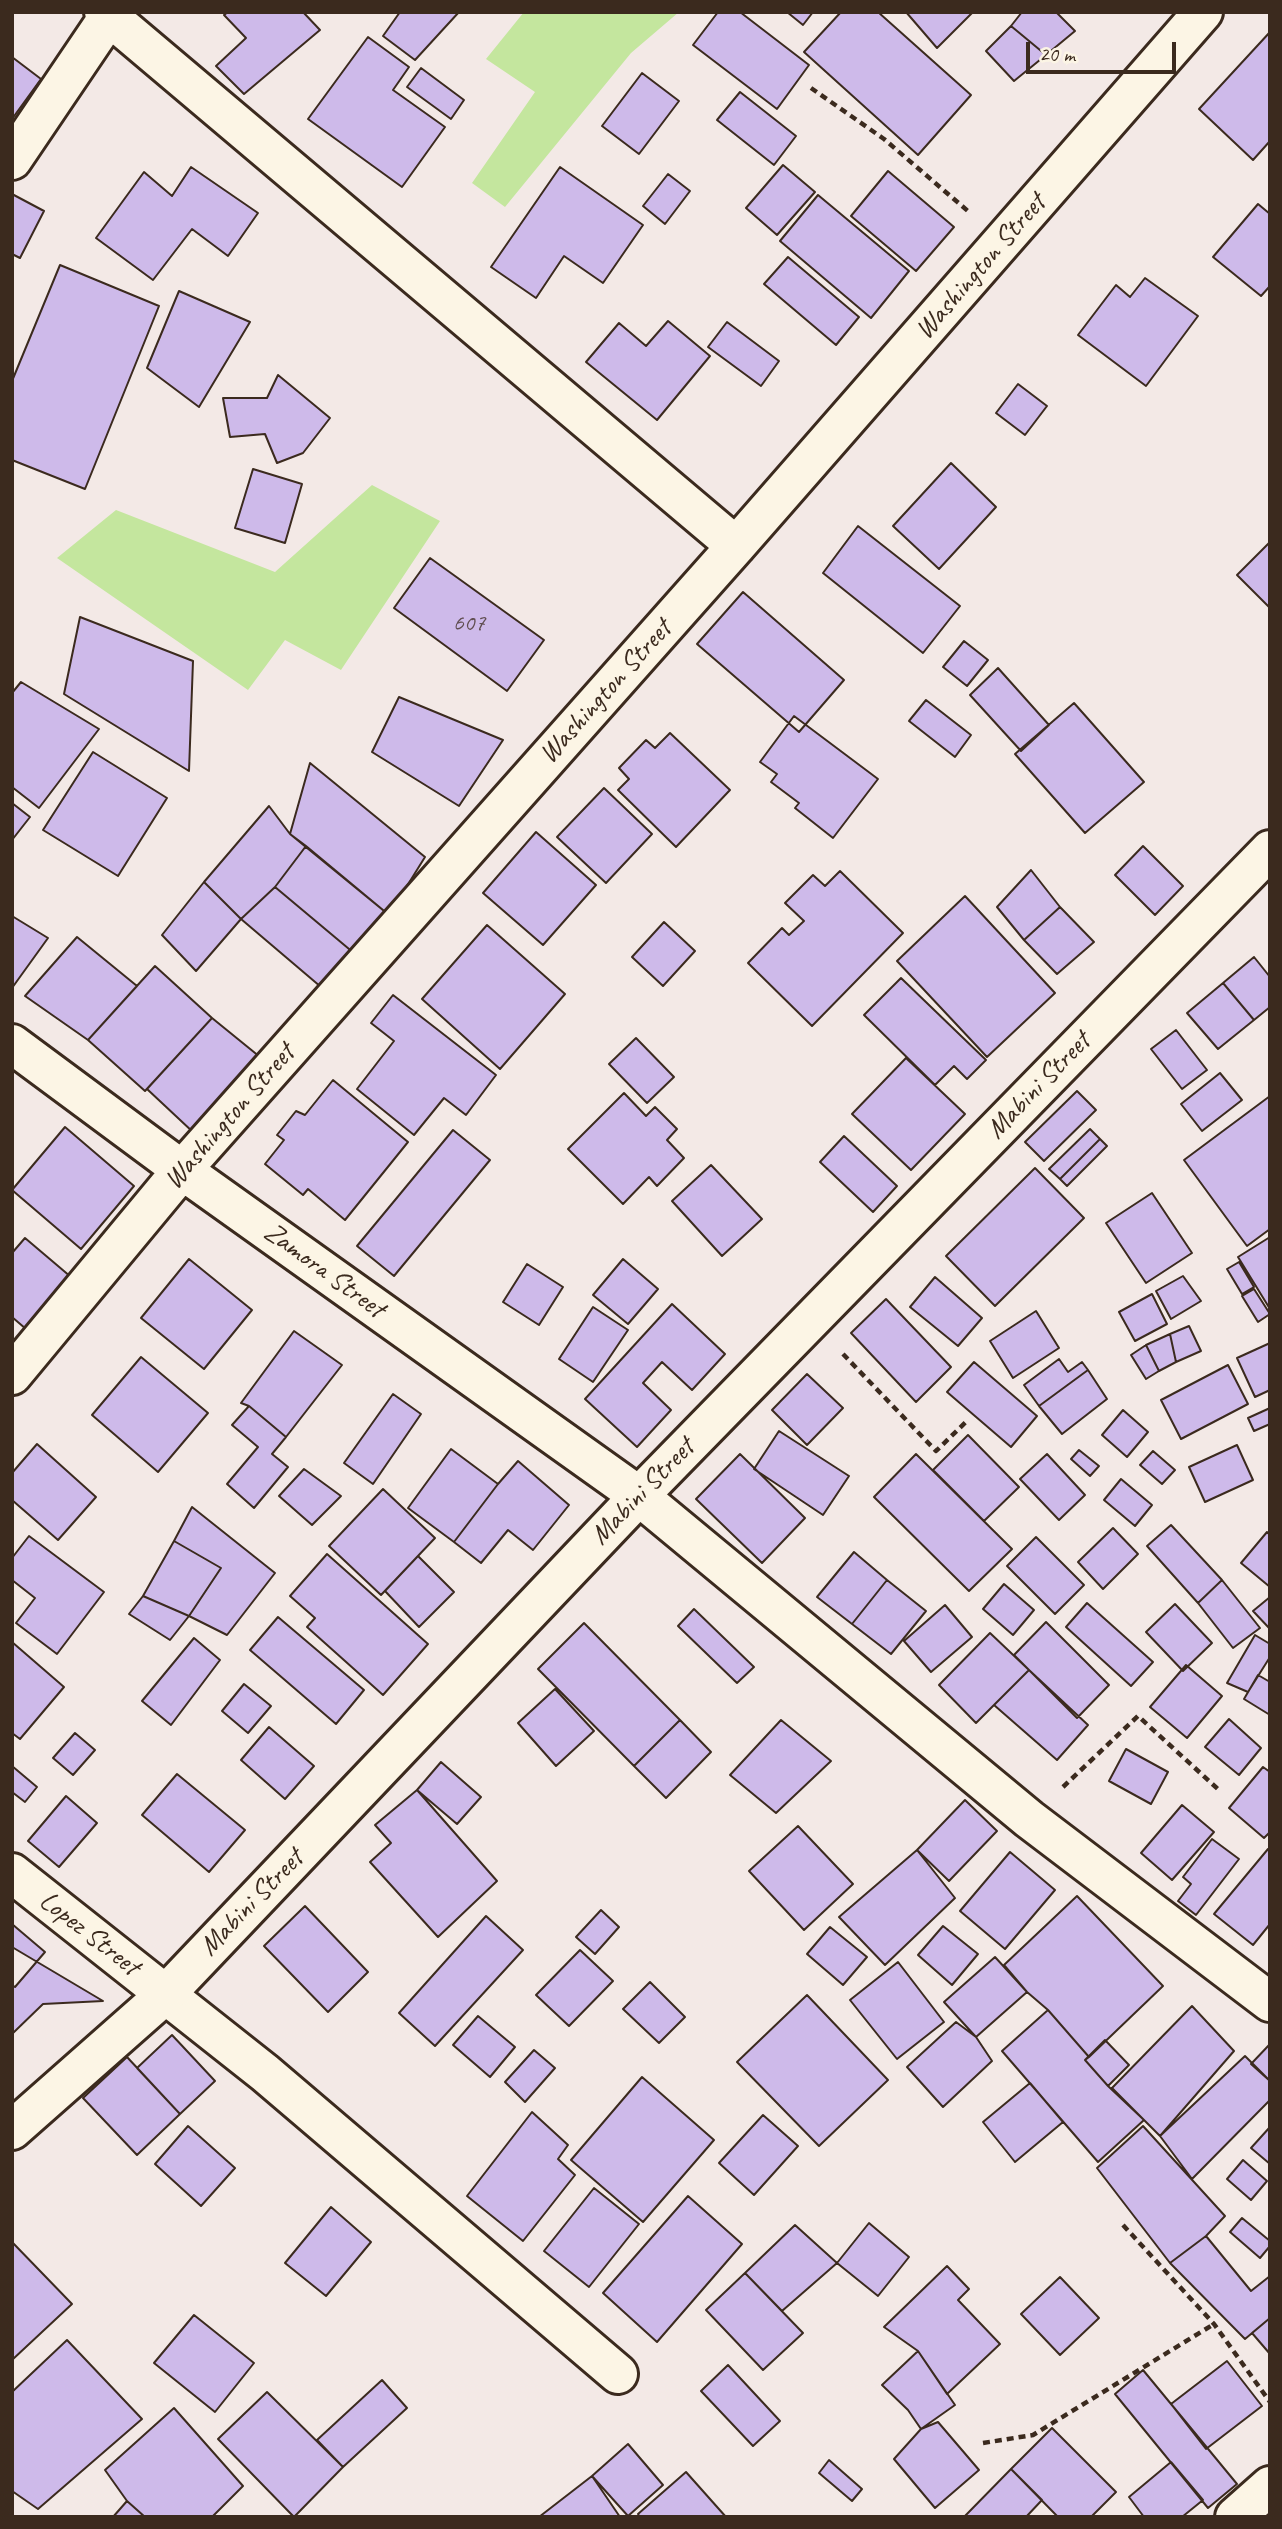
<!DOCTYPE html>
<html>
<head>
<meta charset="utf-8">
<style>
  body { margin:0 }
  #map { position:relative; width:1282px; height:2529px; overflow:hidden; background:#f3e9e6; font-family:Caveat,sans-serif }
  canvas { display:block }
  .frame { position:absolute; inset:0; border:14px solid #3b2a1e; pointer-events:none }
  .scale { position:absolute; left:1026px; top:42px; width:150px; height:32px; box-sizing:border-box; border:4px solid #3b2a1e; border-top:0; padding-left:9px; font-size:21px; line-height:24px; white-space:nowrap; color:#3b2a1e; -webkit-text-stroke:5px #fcf5e5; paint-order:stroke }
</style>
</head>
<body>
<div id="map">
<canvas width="1282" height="2529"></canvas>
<div class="frame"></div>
<div class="scale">20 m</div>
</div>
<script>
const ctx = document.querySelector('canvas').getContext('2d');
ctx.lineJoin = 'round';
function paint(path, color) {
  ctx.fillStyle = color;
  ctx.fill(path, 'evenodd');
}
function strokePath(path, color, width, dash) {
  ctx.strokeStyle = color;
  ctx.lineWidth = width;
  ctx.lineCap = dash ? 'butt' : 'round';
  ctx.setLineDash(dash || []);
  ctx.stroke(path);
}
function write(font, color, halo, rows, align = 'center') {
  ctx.font = font + ' Caveat,sans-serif';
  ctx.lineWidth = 7;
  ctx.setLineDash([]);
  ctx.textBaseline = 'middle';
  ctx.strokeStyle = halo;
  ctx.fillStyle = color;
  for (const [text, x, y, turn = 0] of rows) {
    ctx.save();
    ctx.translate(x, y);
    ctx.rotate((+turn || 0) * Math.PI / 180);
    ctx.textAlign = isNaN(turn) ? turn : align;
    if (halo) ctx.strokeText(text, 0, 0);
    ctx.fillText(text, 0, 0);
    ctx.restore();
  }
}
paint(new Path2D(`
  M524 12H679L631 53 505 207 472 183 535 92 486 59Z
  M372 485 440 521 341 670 285 640 248 690 57 558 116 510 275 572Z`), '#c4e69e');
const building = new Path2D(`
  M228 12H303L320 30 244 94 216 66 246 38 224 15Z
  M400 12H459L415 60 383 36Z
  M718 12H740L809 65 777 109 693 45Z
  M787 12H813L803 25Z
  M841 12H878L971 95 918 155 804 52Z
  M906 12H973L937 48Z
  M1022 12H1056L1075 31 1046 55 1011 26Z
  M1011 26 1046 55 1014 81 986 51Z
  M1270 32V141L1253 160 1199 109Z
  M368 37 409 67 393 90 445 127 402 187 308 119Z
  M12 57 41 79 12 119Z
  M421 68 464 100 451 119 407 87Z
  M642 73 679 101 639 154 602 126Z
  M740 92 796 136 774 165 717 120Z
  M783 165 815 192 777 235 746 208Z
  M191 167 258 213 228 256 192 229 153 280 96 238 144 172 172 196Z
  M560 167 643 225 603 283 564 256 536 298 491 267Z
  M888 171 954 227 916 271 851 216Z
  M668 174 690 191 665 224 643 206Z
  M12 194 44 211 20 258 12 254Z
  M818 195 909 271 871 318 780 241Z
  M1258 204 1270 214V286L1261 296 1213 257Z
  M788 257 859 317 836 345 764 284Z
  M60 265 159 306 85 489 12 460V381Z
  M1145 278 1198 316 1146 386 1078 335 1116 285 1130 297Z
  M179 291 250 322 199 407 147 368Z
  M668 321 710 356 657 420 586 362 619 323 646 346Z
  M727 322 779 361 761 386 708 347Z
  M278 375 330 418 303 453 277 463 265 434 230 437 223 398H267Z
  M1018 384 1047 406 1025 435 996 413Z
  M951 463 996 507 939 569 893 526Z
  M253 469 302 484 285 543 235 528Z
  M858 526 960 606 923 653 823 573Z
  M1270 542V608L1237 575Z
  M430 558 544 640 507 691 394 608Z
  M743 592 844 680 799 732 697 644Z
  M80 617 193 661 189 771 64 694Z
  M964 641 988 660 967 686 943 667Z
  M998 668 1049 725 1021 751 970 695Z
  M21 682 99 729 39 808 12 787V693Z
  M399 697 503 740 459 806 372 752Z
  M926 700 971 735 955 757 909 721Z
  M1074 703 1144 782 1085 833 1015 754Z
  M794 716 878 779 833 838 795 808 799 803 771 782 777 774 760 762Z
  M670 733 730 790 676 847 618 790 629 779 619 768 646 740 655 748Z
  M93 752 167 798 118 876 43 830Z
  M310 763 425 857 389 915 290 834Z
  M604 788 652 834 606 883 557 837Z
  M12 803 30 817 12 840Z
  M269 806 290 834 306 846 275 887 241 919 204 882Z
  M536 832 596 885 543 945 483 893Z
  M306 846 389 915 355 954 275 887Z
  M1143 846 1183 886 1155 915 1115 875Z
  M1031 870 1060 907 1024 940 997 907Z
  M840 871 903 933 812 1026 748 963 782 928 789 935 804 921 785 903 813 875 825 886Z
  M204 882 241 919 196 971 162 935Z
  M275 887 355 954 321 987 241 919Z
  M965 896 1055 993 987 1057 897 961Z
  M1060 907 1094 942 1057 974 1024 940Z
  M12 916 48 938 12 988Z
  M664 922 695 951 663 986 632 957Z
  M487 925 565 994 500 1069 422 999Z
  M77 937 137 986 88 1040 25 996Z
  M1254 957 1270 977V1007L1254 1020 1223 983Z
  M155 966 212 1018 145 1091 88 1040Z
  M901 978 986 1060 967 1079 954 1066 935 1085 864 1015Z
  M1223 983 1254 1020 1218 1049 1187 1013Z
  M393 995 496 1075 466 1115 444 1098 414 1135 357 1089 394 1041 371 1023Z
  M212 1018 260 1057 194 1133 147 1089Z
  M1176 1030 1207 1070 1182 1089 1151 1049Z
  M636 1038 674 1077 647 1103 609 1064Z
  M906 1058 965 1114 911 1170 852 1114Z
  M1220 1073 1242 1100 1202 1131 1181 1104Z
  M333 1080 408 1142 345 1220 308 1189 303 1195 265 1164 284 1140 277 1135 296 1111 305 1115Z
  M1077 1091 1096 1110 1044 1161 1025 1142Z
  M624 1093 646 1116 655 1107 677 1129 667 1140 684 1158 657 1186 649 1177 623 1204 568 1149Z
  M1270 1096V1229L1247 1246 1184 1160Z
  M65 1127 134 1186 81 1249 12 1190Z
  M1090 1129 1100 1139 1060 1179 1049 1169Z
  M453 1130 490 1160 394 1276 357 1246Z
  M844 1136 897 1186 873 1212 820 1162Z
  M1100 1139 1107 1146 1067 1186 1060 1179Z
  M711 1165 762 1219 722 1256 672 1201Z
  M1035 1168 1084 1218 995 1306 946 1256Z
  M1152 1193 1192 1253 1146 1283 1106 1223Z
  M1270 1237V1309L1238 1257Z
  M25 1238 71 1277 26 1329 12 1317V1253Z
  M189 1259 252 1310 204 1369 141 1318Z
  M623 1259 658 1289 628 1324 593 1295Z
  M1239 1262 1254 1287 1242 1294 1227 1269Z
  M527 1264 563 1287 539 1325 503 1302Z
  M1183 1276 1201 1301 1171 1319 1156 1291Z
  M935 1277 982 1318 958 1346 910 1307Z
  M1254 1289 1270 1314 1258 1322 1242 1296Z
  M1152 1294 1167 1324 1135 1341 1119 1312Z
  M886 1299 951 1367 916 1402 851 1333Z
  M672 1304 725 1354 692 1390 662 1362 643 1383 671 1410 637 1447 585 1399Z
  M593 1307 628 1330 593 1382 559 1359Z
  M1036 1311 1059 1348 1013 1378 990 1341Z
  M1189 1326 1201 1351 1176 1362 1170 1334Z
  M294 1331 342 1365 286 1437 249 1406 241 1403Z
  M1170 1334 1176 1362 1159 1371 1146 1345Z
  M1270 1343V1390L1255 1397 1237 1358Z
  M1146 1345 1159 1371 1146 1379 1131 1355Z
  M141 1357 208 1413 158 1472 92 1415Z
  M1059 1359 1068 1372 1082 1362 1088 1370 1039 1406 1024 1385Z
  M974 1362 1037 1416 1011 1447 947 1392Z
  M1228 1365 1248 1404 1181 1439 1161 1400Z
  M1088 1370 1107 1399 1062 1434 1039 1406Z
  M807 1374 843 1408 807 1445 772 1410Z
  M393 1394 421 1414 373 1484 344 1463Z
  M249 1406 286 1437 272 1454 288 1467 254 1508 227 1484 258 1447 232 1425Z
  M1270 1408V1424L1254 1431 1248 1418Z
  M1123 1410 1148 1432 1127 1457 1102 1435Z
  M779 1431 849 1476 823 1515 754 1469Z
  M968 1435 1019 1487 984 1521 933 1470Z
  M37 1444 96 1497 58 1540 12 1500V1473Z
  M1237 1445 1253 1480 1205 1502 1189 1467Z
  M451 1449 498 1484 454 1542 408 1508Z
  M1079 1450 1099 1466 1090 1476 1071 1459Z
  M1153 1451 1175 1470 1162 1484 1140 1465Z
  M740 1454 805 1518 762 1563 696 1499Z
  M916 1454 1012 1549 969 1591 874 1497Z
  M1047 1454 1085 1495 1059 1520 1020 1479Z
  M518 1461 569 1505 533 1550 508 1530 481 1563 454 1542 498 1484Z
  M304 1469 341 1496 312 1525 279 1496Z
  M1121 1479 1152 1505 1135 1526 1104 1500Z
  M383 1489 435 1538 381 1595 329 1546Z
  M192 1507 275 1573 227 1635 189 1616 221 1568 174 1541Z
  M1171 1525 1222 1580 1198 1603 1147 1546Z
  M1113 1528 1138 1554 1103 1589 1078 1562Z
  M1267 1532 1270 1535V1587L1241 1563Z
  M29 1536 104 1592 57 1654 16 1623 35 1598 12 1580V1558Z
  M1036 1537 1084 1585 1055 1614 1007 1566Z
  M174 1541 221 1568 189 1616 143 1596Z
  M854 1552 887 1580 852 1624 817 1597Z
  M327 1554 428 1644 383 1695 307 1627 315 1618 290 1596Z
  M418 1556 454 1592 419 1627 385 1591Z
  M887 1580 926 1611 891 1654 852 1624Z
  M1222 1580 1260 1628 1233 1648 1198 1603Z
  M1004 1584 1034 1610 1013 1635 983 1609Z
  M143 1596 189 1616 170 1640 129 1614Z
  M1270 1597V1629L1253 1611Z
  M1087 1603 1153 1662 1131 1686 1066 1627Z
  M1175 1604 1212 1643 1183 1671 1146 1632Z
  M945 1605 972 1637 931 1672 904 1641Z
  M694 1609 754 1667 737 1683 678 1626Z
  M278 1617 364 1690 336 1724 250 1650Z
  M1046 1622 1109 1685 1077 1718 1014 1655Z
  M584 1623 680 1720 634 1766 538 1669Z
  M990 1633 1029 1670 976 1723 939 1685Z
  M1255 1635 1270 1644V1657L1248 1692 1227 1683Z
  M194 1638 220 1660 171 1725 142 1701Z
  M12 1642 64 1687 20 1739 12 1733Z
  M1186 1665 1222 1696 1187 1738 1150 1707Z
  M1029 1670 1088 1725 1057 1760 994 1705Z
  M1258 1675 1270 1682V1715L1244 1699Z
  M244 1684 271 1706 248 1733 222 1711Z
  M555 1689 594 1731 556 1766 518 1723Z
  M1229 1719 1261 1748 1239 1775 1205 1747Z
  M680 1720 711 1752 666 1798 634 1766Z
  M781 1720 831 1761 776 1813 730 1775Z
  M269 1727 314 1766 285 1799 241 1760Z
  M75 1733 95 1750 73 1775 53 1758Z
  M1126 1749 1168 1772 1151 1804 1109 1781Z
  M441 1762 481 1797 457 1824 417 1790Z
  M12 1766 37 1787 25 1802 12 1792Z
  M1263 1767 1270 1772V1832L1264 1838 1229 1808Z
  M177 1774 245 1830 209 1872 142 1815Z
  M417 1790 497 1881 438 1937 370 1862 391 1843 375 1825Z
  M66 1796 97 1823 59 1867 28 1841Z
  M965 1800 997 1831 949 1881 917 1850Z
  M1182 1805 1214 1832 1172 1880 1141 1853Z
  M798 1826 853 1884 804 1930 749 1871Z
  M1212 1839 1239 1859 1196 1915 1178 1901 1191 1884 1183 1877Z
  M1268 1849 1270 1851V1924L1253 1945 1214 1914Z
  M917 1850 955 1898 885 1965 839 1917Z
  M1010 1852 1055 1890 1005 1949 960 1911Z
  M1077 1896 1163 1986 1089 2057 1048 2010 1027 1992 1004 1965Z
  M305 1906 368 1972 328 2012 264 1946Z
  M601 1910 619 1927 595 1954 576 1937Z
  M486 1916 523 1950 435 2046 399 2013Z
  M12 1924 45 1952 15 1987 12 1985Z
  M943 1926 978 1954 952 1985 918 1955Z
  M830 1927 867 1957 843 1985 807 1954Z
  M12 1947 103 2001 43 2004 12 2034Z
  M580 1950 613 1981 569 2026 536 1995Z
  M995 1957 1027 1992 976 2037 944 2002Z
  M898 1962 944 2022 897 2059 850 2000Z
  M650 1982 685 2017 659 2043 623 2009Z
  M807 1995 888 2080 819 2146 737 2062Z
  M1192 2006 1234 2051 1160 2136 1112 2088Z
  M1048 2010 1089 2057 1085 2060 1108 2086 1144 2120 1098 2162 1002 2051Z
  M478 2016 515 2047 490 2077 453 2045Z
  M956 2022 976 2037 992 2061 943 2107 907 2067Z
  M172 2035 215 2081 180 2114 137 2068Z
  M1105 2040 1129 2065 1108 2086 1085 2060Z
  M1270 2044V2081L1251 2064Z
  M534 2050 555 2068 525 2102 505 2082Z
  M1245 2056 1270 2081V2100L1192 2179 1160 2136Z
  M127 2057 180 2114 137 2155 83 2098Z
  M642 2077 714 2140 643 2222 571 2160Z
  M1030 2083 1063 2122 1015 2162 983 2122Z
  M532 2112 568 2145 558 2159 575 2175 523 2241 467 2196Z
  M763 2115 798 2146 754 2195 719 2163Z
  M188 2126 235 2168 201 2206 155 2164Z
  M1143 2126 1225 2216 1206 2236 1170 2263 1097 2168Z
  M1270 2127V2164L1251 2148Z
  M1243 2160 1267 2181 1251 2200 1227 2179Z
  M594 2188 639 2224 589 2287 544 2251Z
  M688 2196 742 2244 657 2342 603 2293Z
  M331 2207 371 2242 326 2296 285 2263Z
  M1242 2218 1270 2241V2246L1260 2258 1230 2232Z
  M869 2223 909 2257 878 2296 837 2263Z
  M795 2225 837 2263 782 2311 745 2273Z
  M1206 2236 1251 2291 1270 2276V2318L1245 2339 1170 2263Z
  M12 2242 72 2304 12 2360Z
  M947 2266 969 2289 958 2300 1000 2344 947 2394 918 2351 884 2327Z
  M745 2273 803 2333 763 2370 706 2310Z
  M1060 2277 1099 2318 1060 2355 1021 2314Z
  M194 2315 254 2363 215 2412 154 2363Z
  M1270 2318V2354L1252 2333Z
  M67 2340 142 2419 38 2509 12 2491V2392Z
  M918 2351 955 2405 921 2429 908 2410 882 2385Z
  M1227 2361 1262 2406 1206 2449 1171 2404Z
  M728 2365 780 2421 753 2446 701 2391Z
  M1143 2370 1237 2484 1208 2508 1115 2394Z
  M382 2380 407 2408 343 2467 317 2440Z
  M267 2392 343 2467 294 2517 218 2439Z
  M174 2408 243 2486 212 2517H145L127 2501 105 2470Z
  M938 2422 979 2470 935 2508 894 2459 921 2429Z
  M1052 2428 1116 2492 1091 2517H1058L1011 2469Z
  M628 2444 663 2485 628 2516 592 2476Z
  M829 2460 862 2489 852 2501 819 2473Z
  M1171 2462 1203 2500 1182 2517H1144L1129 2497Z
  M1011 2469 1042 2500 1026 2517H964Z
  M686 2472 726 2517H640L638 2514Z
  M592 2476 620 2517H539Z
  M127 2501 145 2517H113Z`);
paint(building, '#cebaea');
strokePath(building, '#3b2a1e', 2);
const minor = new Path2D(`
  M104 12 736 546
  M12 160 112 12
  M12 1044 182 1170 639 1496 1029 1819 1270 2002
  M12 1375 182 1170 736 546 1203 12
  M12 1873 265 2073 618 2374
  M1235 2517 1270 2486`);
const highway = new Path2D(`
  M12 2130 166 1994 639 1496 1270 850`);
strokePath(minor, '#3b2a1e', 44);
strokePath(highway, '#3b2a1e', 44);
strokePath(new Path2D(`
  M811 88 884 139 969 212
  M843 1354 936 1451 968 1420
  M1063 1787 1138 1716 1220 1791
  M1123 2225 1214 2324 1270 2402
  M983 2443 1033 2435 1214 2324`), '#3b2a1e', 4.5, [7, 5]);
strokePath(minor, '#fcf5e5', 38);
strokePath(highway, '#fcf5e5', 38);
write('24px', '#604e51', null, [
  ["607",469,624]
]);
write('28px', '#3b2a1e', '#fcf5e5', [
  ["Washington Street",981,267,-49],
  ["Washington Street",606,692,-48],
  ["Mabini Street",1039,1086,-46],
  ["Washington Street",230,1117,-49],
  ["Zamora Street",324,1271,36],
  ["Mabini Street",643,1492,-46],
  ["Mabini Street",252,1903,-46],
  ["Lopez Street",89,1934,38]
]);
</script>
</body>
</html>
